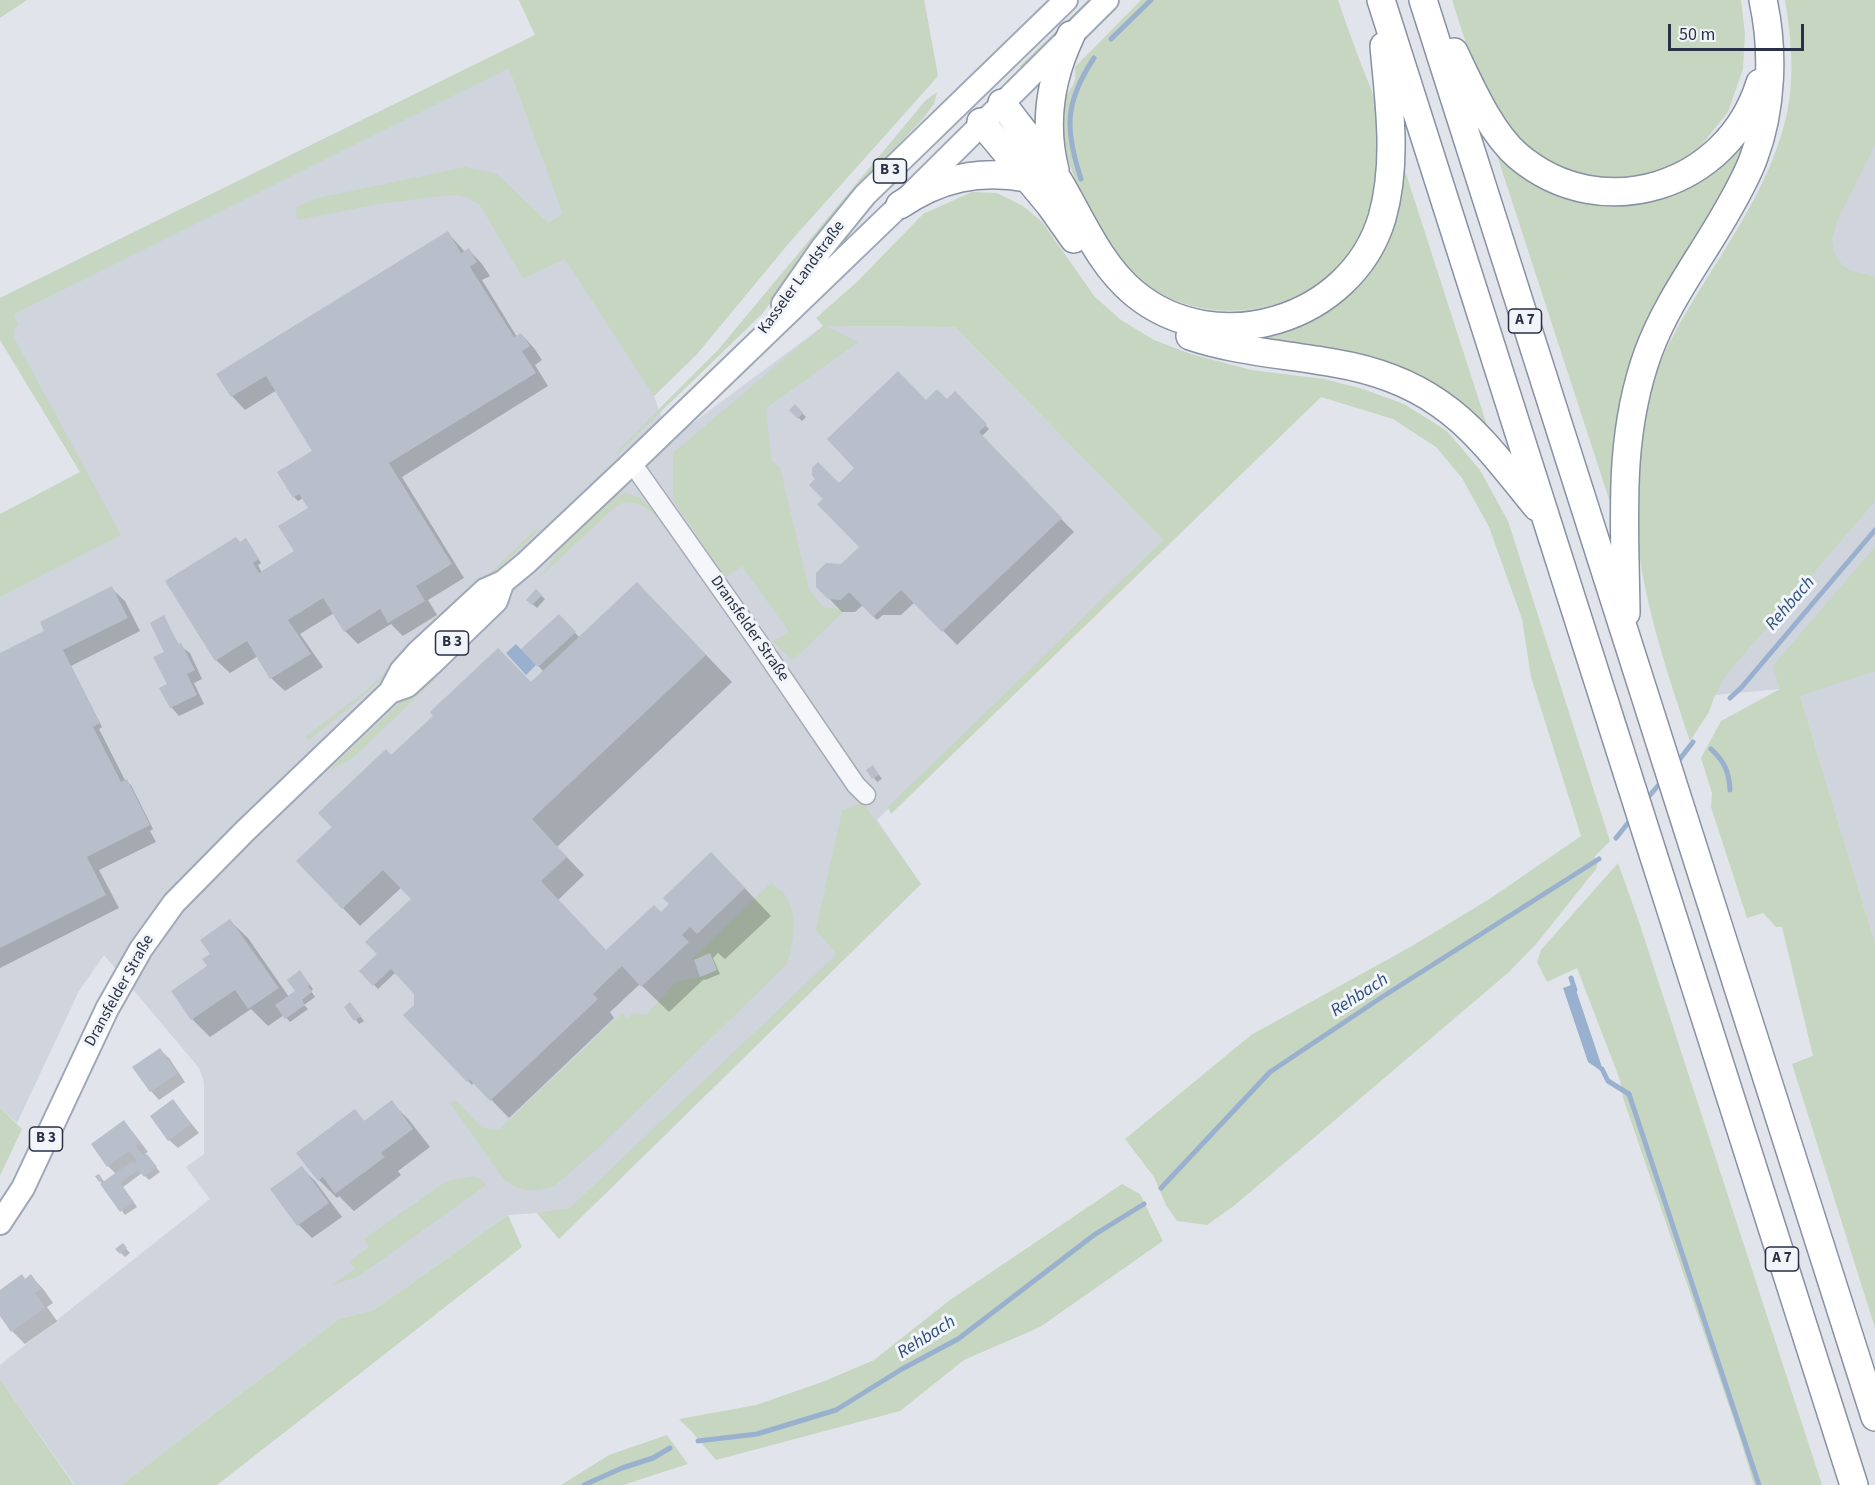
<!DOCTYPE html>
<html>
<head>
<meta charset="utf-8">
<style>
  body { margin:0 }
  #map { position:relative; width:1875px; height:1485px; overflow:hidden; background:#e1e5eb; font-family:"Source Sans 3",sans-serif }
  canvas { display:block }
  .scale { position:absolute; left:1668px; top:24px; width:136px; height:27px; box-sizing:border-box; border:3px solid #283145; border-top:0; padding-left:8px; font-size:18px; line-height:21px; white-space:nowrap; color:#283145; -webkit-text-stroke:4px #f1f4f8; paint-order:stroke }
</style>
</head>
<body>
<div id="map">
<canvas width="1875" height="1485"></canvas>
<div class="scale">50 m</div>
</div>
<script>
const ctx = document.querySelector('canvas').getContext('2d');
ctx.lineJoin = 'round';
function paint(path, color) {
  ctx.fillStyle = color;
  ctx.fill(path, 'evenodd');
}
function strokePath(path, color, width, dash) {
  ctx.strokeStyle = color;
  ctx.lineWidth = width;
  ctx.lineCap = dash ? 'butt' : 'round';
  ctx.setLineDash(dash || []);
  ctx.stroke(path);
}
function write(font, color, halo, rows, align = 'center') {
  ctx.font = font + ' "Source Sans 3",sans-serif';
  ctx.lineWidth = 6;
  ctx.setLineDash([]);
  ctx.textBaseline = 'middle';
  ctx.strokeStyle = halo;
  ctx.fillStyle = color;
  for (const [text, x, y, turn = 0] of rows) {
    ctx.save();
    ctx.translate(x, y);
    ctx.rotate((+turn || 0) * Math.PI / 180);
    ctx.textAlign = isNaN(turn) ? turn : align;
    if (halo) ctx.strokeText(text, 0, 0);
    ctx.fillText(text, 0, 0);
    ctx.restore();
  }
}
paint(new Path2D(`
  M519 0H924L938 76 788 244 697 354 654 396 670 440 823 326 955 327 1163 540 877 820 921 884 559 1239 537 1213 508 1215 374 1310 339 1319 121 1485H75L0 1379V1365L210 1199 186 1167 204 1154V1082L199 1068 104 955 79 991 17 1123 0 1108V597L120 535 0 340V298L535 35Z
  M1875 0V943L1800 696 1780 689 1715 695Z`), '#cfd4dd');
paint(new Path2D(`
  M0 0H27L0 18Z
  M519 0H924L938 76 788 244 697 354 654 396 565 259 523 278 480 205 467 197 454 195 431 197 378 204 297 220 296 208 314 199 465 167 497 174 548 223 563 214 509 68 14 314 18 325 14 329V338L121 535 0 597V514L80 472 0 340V298L535 35Z
  M1088 0H1094L1023 70 1020 66Z
  M1141 0H1338C1346 23 1354 46 1363 69 1367 80 1373 91 1375 103 1380 144 1378 209 1356 245 1315 311 1219 330 1155 290 1111 262 1083 207 1068 159 1064 146 1060 113 1065 100 1071 84 1077 87 1075 67Z
  M1452 0H1741L1745 34 1743 69 1728 112 1699 148 1673 165 1650 174 1626 180 1595 182 1542 163 1506 128 1472 62Z
  M1785 0H1875V145L1837 221 1832 240 1834 253 1842 265 1849 270 1875 277V501L1726 675 1715 695 1709 712 1690 741C1657 641 1621 538 1640 432 1642 421 1643 410 1646 400 1678 297 1764 219 1787 113 1795 76 1791 36 1785 0Z
  M937 92 934 104 922 120 870 173 839 210 762 314 617 454 616 452 718 350 925 101Z
  M1759 106 1748 155 1669 297 1619 530 1494 146 1640 199Z
  M1400 155 1494 447 1456 405 1224 340 1326 307Z
  M972 192 997 193 1023 206 1042 222 1095 297 1121 320 1154 340 1191 354 1251 370 1324 379 1363 389 1404 404 1447 431 1480 470 1508 521 1610 841 1594 857 1599 859 1596 869 1537 943 1509 972 1235 1205 1207 1225 1177 1221 1166 1205 1154 1177 1125 1139 1251 1035 1412 946 1491 898 1581 836 1531 677 1522 619 1489 527 1462 478 1436 447 1393 419 1321 397 891 814 888 807 1163 540 955 327 825 326 858 342 766 408 771 460 780 468 809 590 823 607 845 610 793 660 773 642 789 631 742 566 725 577 673 500V453L823 326 816 318 857 282 923 214Z
  M624 493 639 497 659 516 657 517C645 506 633 498 617 505L540 577 563 545 612 497Z
  M536 529 538 531 419 645 418 642Z
  M1875 547V671L1800 696 1875 943V1328L1792 1064 1813 1056 1782 927H1776L1763 913 1747 918 1711 807 1712 793 1701 758 1721 721 1780 689 1773 666Z
  M409 650C379 685 344 712 309 740L305 737 368 689Z
  M432 673 434 680 354 757 332 770 331 768Z
  M862 802 921 884 559 1239 537 1213 570 1208 837 954 816 930 842 811Z
  M1618 863 1639 922 1822 1485H1754L1739 1435 1623 1098 1620 1080 1577 968 1547 982 1537 962 1541 950Z
  M771 883C775 887 782 891 785 895 799 916 793 943 787 964L598 1148 553 1187 537 1190H525L512 1185 503 1178 450 1103 455 1100 482 1128 500 1129 622 1013 627 1019 633 1013 646 1015 676 982 700 977 717 970 710 954 694 960 692 959Z
  M0 1108 22 1129 0 1176Z
  M474 1176 482 1180 486 1185 359 1276 332 1285 355 1269 350 1261 369 1247 364 1239 447 1181Z
  M1122 1184 1140 1194 1163 1241 1040 1327 964 1360 900 1411 716 1460 693 1433 679 1419 756 1405 825 1381 874 1360 950 1300Z
  M508 1215 522 1247 217 1485H121L339 1319 374 1310Z
  M0 1379 74 1485H0Z
  M667 1435 688 1464 623 1485H561L609 1455Z`), '#c6d6c1');
paint(new Path2D(`
  M516 644 536 665 526 675 506 653Z
  M1574 984 1604 1073 1588 1062 1563 988Z`), '#99b1ce');
paint(new Path2D(`
  M448 233 465 252 469 250 482 264 490 276 482 280 517 337 521 334 534 348 542 360 535 365 548 386 402 477 464 578 428 600 437 615 403 636 391 624 358 644 345 631 334 613 300 634 323 667 285 691 271 678 258 656 230 673 216 660 241 543 249 544 261 563 258 565 262 573 296 552 310 509 303 498 298 501 294 497 279 473 314 451 277 390 245 410 232 396Z
  M955 393 989 429 981 437 1074 532 957 645 915 602 901 615H883L877 620 863 605 855 612H842L817 586 861 547 839 485 926 401H947Z
  M795 406 806 417 802 421 791 410Z
  M111 588 125 601 140 631 71 666 102 727 99 729 126 782 131 785 153 829 150 831 156 842 99 870 119 908 0 968V654L46 631Z
  M536 591 545 599 537 608 528 600Z
  M664 611 732 682 557 847 584 875 558 900 607 952 661 914 738 881 771 916 725 959 718 953 713 958 720 974 705 980 704 979 669 1012 640 984 610 1012 614 1018 509 1118 474 1082 472 1085 405 1015 415 1005 416 993 396 972 378 989 361 971 379 954 413 899 402 887 360 926 343 908 334 827 392 757 531 684 544 672 523 649 559 616 580 638Z
  M163 617 179 645 190 653 202 679 194 683 204 704 179 716 171 707Z
  M868 770 876 771 882 779 877 782Z
  M230 921 248 938 289 997 297 991 303 976 313 989 311 991 315 997 304 1005 308 1009 290 1022 284 1015 268 1026 251 1009 210 1037 192 1019 173 992 209 966 212 954Z
  M354 1008 364 1021 359 1024 356 1020Z
  M160 1050 169 1058 185 1082 159 1100 151 1091Z
  M173 1101 199 1133 178 1148 169 1140Z
  M391 1102 409 1120 430 1147 398 1171 401 1175 354 1211 339 1196 337 1198 319 1180 354 1111 365 1122Z
  M124 1122 132 1131 148 1152 145 1154 160 1172 149 1180 142 1173 123 1187 137 1207 125 1215 100 1181 102 1179 105 1183 116 1174 108 1166Z
  M302 1168 315 1181 342 1217 312 1238 299 1225 272 1190Z
  M123 1245 130 1253 125 1257 117 1249Z
  M31 1276 44 1290 53 1303 47 1307 57 1321 25 1344 12 1331 0 1314V1291Z`), '#0003');
strokePath(new Path2D(`
  M1111 39 1151 0
  M1081 179C1065 130 1064 103 1094 58
  M1730 698 1741 688 1875 530
  M1711 749C1724 761 1729 771 1730 790
  M1676 764 1693 742
  M1645 801 1662 781
  M1616 838 1632 818
  M1571 978 1575 990
  M1602 1069 1608 1081 1629 1094 1759 1485
  M1161 1188 1270 1072 1382 997 1599 859
  M698 1441 757 1434 836 1410 902 1369 958 1339 1094 1235 1144 1204
  M584 1485 622 1468 653 1458 670 1448`), '#99b1ce', 5);
paint(new Path2D(`
  M448 231 461 253 469 248 477 262 470 267 514 337 521 333 530 346 522 351 536 373 389 463 452 564 416 586 425 601 388 623 380 609 344 632 323 598 288 620 311 654 270 679 247 641 215 661 165 581 236 537 240 542 246 538 259 559 253 563 259 573 294 551 278 526 308 508 299 494 293 498 277 472 312 451 266 376 231 397 216 374Z
  M898 371 926 400 937 389 947 399 955 391 987 424 979 432 1062 518 942 632 901 590 873 617 849 592 841 600 828 599 816 587V573L826 563 841 564 859 547 817 504 823 499 809 485 815 479 812 475V468L818 462 839 483 854 468 827 439Z
  M795 404 803 413 798 419 789 410Z
  M637 582 706 655 532 819 567 857 541 881 606 950 654 905 661 912 669 904 663 898 711 852 745 888 697 934 690 927 682 935 689 942 641 987 622 966 593 994 598 999 490 1101 470 1080 467 1082 403 1015 414 1005V994L391 969 373 986 359 971 377 954 365 942 411 899 383 870 342 909 296 861 332 827 318 813 386 749 391 755 433 716 430 712 498 648 531 682Z
  M112 586 128 618 63 650 100 723 93 727 121 782 127 779 150 825 87 857 106 895 0 948V653L44 631 40 622Z
  M536 589 542 595 532 605 526 600Z
  M559 614 576 632 538 667 521 649Z
  M164 615 178 644 181 643 195 670 187 674 197 695 170 708 159 688 167 684 153 657 164 652 150 623Z
  M873 765 879 775 872 779 866 770Z
  M230 919 279 988 248 1009 235 990 191 1020 171 991 207 966 202 959 210 954 200 940Z
  M710 953 717 970 700 977 694 960Z
  M300 970 310 985 308 986 312 992 302 1000 305 1005 285 1019 275 1005 295 991 287 980Z
  M350 1002 361 1016 354 1021 344 1007Z
  M160 1048 178 1073 150 1092 132 1067Z
  M173 1099 191 1124 168 1141 150 1116Z
  M392 1100 413 1129 381 1153 385 1157 335 1194 323 1177 318 1181 296 1153 355 1109 364 1121Z
  M124 1120 140 1143 136 1146 143 1156 147 1154 157 1167 144 1177 138 1170 120 1183 134 1202 120 1212 100 1184 132 1161 133 1163 137 1161 129 1151 107 1167 91 1144Z
  M302 1166 329 1203 297 1226 270 1189Z
  M99 1174 103 1180 99 1182 95 1176Z
  M123 1243 127 1248 120 1254 115 1249Z
  M22 1274 25 1279 31 1274 41 1289 35 1293 45 1308 11 1332 0 1316V1290Z`), '#b8beca');
const minor = new Path2D(`
  M632 463 759 643 856 785 866 795`);
const major = new Path2D(`
  M783 304 822 248 865 195 1066 0
  M390 692 407 686 431 664 496 601 502 584
  M0 1223 23 1188 107 1009 141 949 174 903 245 831 390 692 401 671 418 652 485 590 503 582 526 563 632 463 900 205 1107 0`);
const highway = new Path2D(`
  M1381 0 1854 1485
  M1423 0 1875 1417
  M1454 52C1470 85 1490 132 1518 156 1602 227 1728 187 1760 83
  M1002 103C1020 128 1042 153 1058 180 1081 218 1099 264 1134 293 1216 361 1351 321 1382 218 1398 162 1389 103 1384 46
  M981 122 1050 205 1074 239
  M1055 170C1043 123 1050 79 1071 35
  M900 205C939 178 980 169 1027 178
  M1190 336C1237 352 1286 354 1334 363 1370 369 1409 382 1440 404 1478 430 1507 471 1537 507
  M1626 613C1625 523 1617 439 1648 353 1668 299 1703 255 1730 206 1739 190 1748 174 1754 157 1772 109 1774 50 1763 0`);
strokePath(minor, '#a6abb6', 21);
strokePath(major, '#9fa8b8', 26);
strokePath(highway, '#8791a3', 30);
strokePath(minor, '#f4f6f9', 18);
strokePath(major, '#fff', 22);
strokePath(highway, '#fff', 27);
for (const [x, y, w] of [
  [890,171,33],
  [1525,321,33],
  [452,643,33],
  [46,1139,33],
  [1782,1259,33]
]) {
  const box = new Path2D();
  box.roundRect(x - w / 2, y - 12, w, 24, 4.5);
  ctx.fillStyle = '#f1f4f8';
  ctx.fill(box);
  strokePath(box, '#283145', 1.5);
}
write('bold 15px', '#283145', null, [
  ["B 3",890,171],
  ["A 7",1525,321],
  ["B 3",452,643],
  ["B 3",46,1139],
  ["A 7",1782,1259]
]);
write('16px', '#283145', '#f1f4f8', [
  ["Kasseler Landstraße",802,278,-54],
  ["Dransfelder Straße",749,629,55],
  ["Dransfelder Straße",120,991,-61]
]);
write('italic 18px', '#2e4f7d', '#f1f4f8', [
  ["Rehbach",1791,604,-49],
  ["Rehbach",1360,996,-33],
  ["Rehbach",927,1338,-32]
]);
</script>
</body>
</html>
